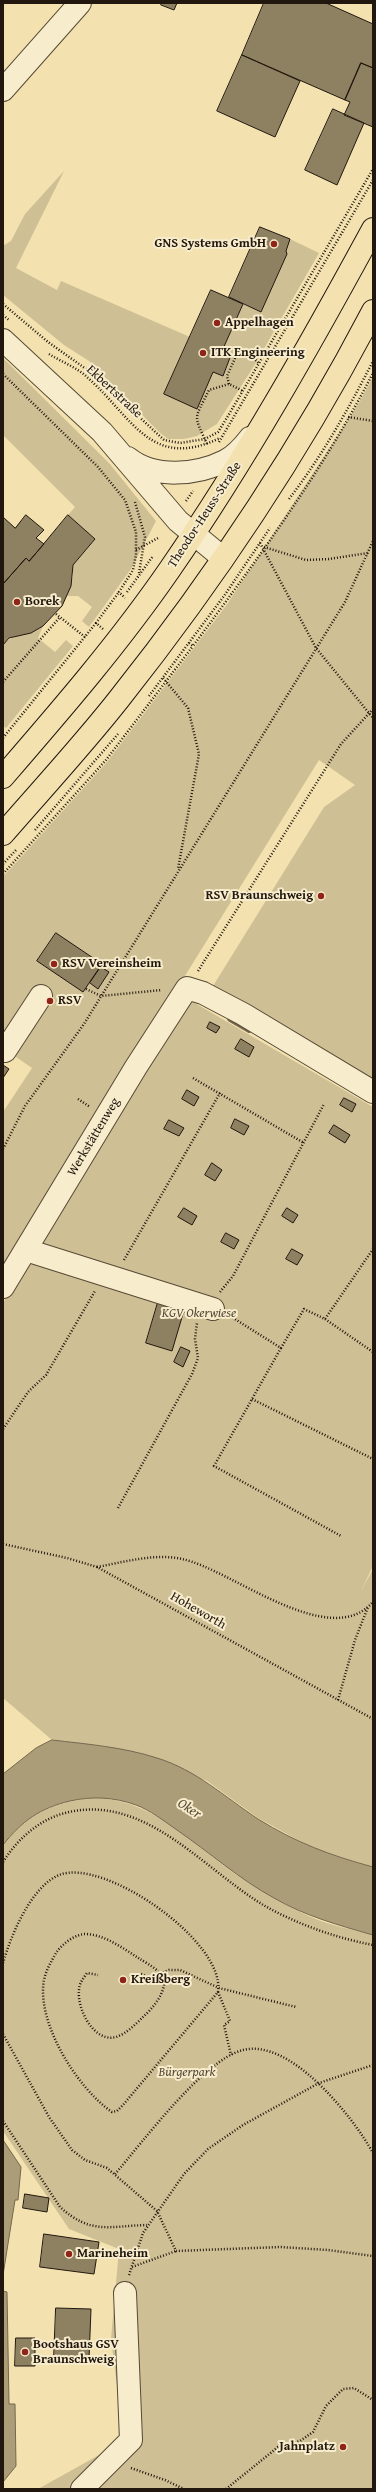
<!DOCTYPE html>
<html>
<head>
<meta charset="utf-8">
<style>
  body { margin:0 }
  #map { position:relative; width:376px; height:2492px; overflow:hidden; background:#f3e2af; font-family:"Gentium Book Plus",serif }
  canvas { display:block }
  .frame { position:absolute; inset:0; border:4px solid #21170f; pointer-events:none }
</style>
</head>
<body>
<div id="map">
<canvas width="376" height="2492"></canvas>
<div class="frame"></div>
</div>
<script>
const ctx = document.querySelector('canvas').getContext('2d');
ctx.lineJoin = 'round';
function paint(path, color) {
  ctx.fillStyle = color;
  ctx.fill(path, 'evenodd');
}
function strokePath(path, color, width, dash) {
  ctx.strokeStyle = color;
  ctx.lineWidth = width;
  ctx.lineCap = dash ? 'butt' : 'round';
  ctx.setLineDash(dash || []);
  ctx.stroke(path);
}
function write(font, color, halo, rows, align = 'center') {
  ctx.font = font + ' "Gentium Book Plus",serif';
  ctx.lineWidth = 4;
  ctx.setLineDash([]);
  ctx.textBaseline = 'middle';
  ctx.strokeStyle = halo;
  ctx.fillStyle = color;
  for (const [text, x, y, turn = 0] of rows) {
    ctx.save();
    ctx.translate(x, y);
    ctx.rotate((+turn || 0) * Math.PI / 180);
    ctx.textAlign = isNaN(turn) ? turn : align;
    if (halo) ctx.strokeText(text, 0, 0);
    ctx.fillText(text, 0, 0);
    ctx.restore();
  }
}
paint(new Path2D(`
  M64 171 16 268 57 290 61 281 190 337 197 409 213 372 223 375 231 355 222 351 243 304 261 312 287 254 286 251 290 239 319 253 254 366 217 424 197 436 184 439H168L159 432 89 361 64 345 3 295V246L11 241 25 214Z
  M3 358 109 463 156 521 131 569 89 627 82 621 92 607 78 596H67L73 576V565L95 539 68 515 75 507 3 435Z
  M373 377V1080L213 986 324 807 355 785 319 760 3 1269V1112L32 1068 3 1048V877L107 762 228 603 359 403Z
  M43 626 38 638 55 652 66 640 73 646 6 728 3 726V645C12 634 31 633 43 626Z
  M188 999 373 1107V1566L361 1591 373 1569V1867L316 1850 258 1818 207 1781 103 1746 52 1740 3 1698V1303Z
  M90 1798C153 1797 191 1844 240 1877 261 1891 289 1907 311 1917 330 1926 353 1929 373 1935V2489H38L124 2441 111 2339 119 2249 69 2229 3 2131V1845C29 1813 50 1804 90 1798Z`), '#cfbf94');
const water = new Path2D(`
  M52 1740C86 1744 123 1747 157 1758 196 1770 225 1797 258 1819 297 1843 329 1855 373 1867V1935C338 1925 305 1916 274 1898 239 1879 209 1852 177 1830 164 1821 150 1810 136 1805 114 1797 92 1796 70 1801 40 1808 22 1821 3 1845V1774L36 1748Z
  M3 2140 21 2167 18 2200H15L3 2275Z
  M3 2291 7 2292 9 2404H15L16 2466 3 2482Z`);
paint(water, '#ac9d79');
strokePath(water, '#74674f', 1);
strokePath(new Path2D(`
  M230 1019 249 1030`), '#74674f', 5.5);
const building = new Path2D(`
  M162 3H177L174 10 161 5Z
  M264 3H326L373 24V68L361 63 345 100 242 55Z
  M242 55 300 81 275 137 217 111Z
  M361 63 373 68V127L344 115 350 102 345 100Z
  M333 109 364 123 337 185 305 170Z
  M260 227 290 239 286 251 287 254 261 312 229 297Z
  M211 290 243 304 222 351 231 355 223 376 213 372 197 409 164 394Z
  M26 515 44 530 36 538 44 544 29 561 26 558 3 584V517L15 528Z
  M68 515 95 539 73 565 71 586 62 606 43 626 31 633 9 638 3 645V584L26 558 29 561Z
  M56 933 102 964 83 992 37 961Z
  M101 967 109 972 98 989 90 983Z
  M210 1022 220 1027 216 1033 207 1028Z
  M241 1039 254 1047 249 1057 235 1049Z
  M3 1065 9 1069 3 1078Z
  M187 1090 199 1097 194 1106 182 1099Z
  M344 1098 356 1104 352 1112 340 1105Z
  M235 1119 249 1126 244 1135 231 1128Z
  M169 1120 184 1128 179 1136 164 1129Z
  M334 1125 350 1135 345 1143 329 1133Z
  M212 1163 222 1170 215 1181 205 1175Z
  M184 1208 197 1216 192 1225 178 1217Z
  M287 1208 298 1215 293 1223 282 1216Z
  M226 1233 239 1240 234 1249 221 1242Z
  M292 1249 303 1255 297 1265 286 1259Z
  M159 1299 185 1307 172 1351 146 1343Z
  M181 1347 190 1351 183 1367 174 1362Z
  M25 2194 49 2198 47 2212 23 2208Z
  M44 2234 99 2242 94 2274 40 2267Z
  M56 2308 91 2309 89 2359 54 2358Z
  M16 2338H35V2366H15Z`);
paint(building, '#8e8162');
strokePath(building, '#21170f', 1);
const minor = new Path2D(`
  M3 90 80 3
  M3 340 102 432 178 521 223 558
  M128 458C154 479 197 475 225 461 235 456 243 447 250 438
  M5 1051 41 996
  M26 1250 213 1309
  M3 1287 136 1067 187 988 203 993 243 1014 373 1092
  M82 2489 131 2440 125 2293`);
const major = new Path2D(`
  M3 777C61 710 119 643 170 569 245 460 310 345 373 229
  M3 834C42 789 82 746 119 699 215 578 301 449 373 311`);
strokePath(minor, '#564a37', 24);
strokePath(major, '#21170f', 24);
strokePath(new Path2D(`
  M3 304 48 342 93 374 164 440 180 443 205 439 218 432 228 416 373 169
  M3 315 9 320
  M49 354C62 362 78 368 88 378 133 418 151 471 220 438
  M3 374 98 467 125 500 136 532V555L133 570 119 592 125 598
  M229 384 227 376 236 356 249 352 259 364
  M348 417 373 421
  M219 442 373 180
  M207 444C193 413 194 421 209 390L229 384 243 391
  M289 499C322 456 348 410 373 361
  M186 501 193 491
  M135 502 145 537 139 573
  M260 543 316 648 373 718
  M264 547 306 560 329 559 368 553
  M136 550 158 538
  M127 592 153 556
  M56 614 85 637
  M103 629 96 623 119 592
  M189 643 193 646C257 560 324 469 373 373
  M163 678 188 708 199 754 178 869
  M3 682 60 617
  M149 696 224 596 270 528
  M3 738 96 623
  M35 830 118 734
  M3 864 16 850
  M3 874 106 760 193 646
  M198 971 341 744 373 709
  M86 989 101 996 162 990
  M193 1078 304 1143
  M78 1099 90 1107
  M3 1149 25 1106 84 1024 345 602 373 541
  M124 1260 220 1093
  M220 1292 233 1276 324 1104
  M230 1316 281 1348 304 1309 325 1319 373 1249
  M325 1319 373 1352
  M281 1348 214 1466 341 1536
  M252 1399 373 1459
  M3 1429 28 1392 46 1375 95 1291
  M118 1508 192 1374 198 1358 195 1339 197 1323
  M3 1544 67 1558 97 1567 373 1719
  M97 1567C124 1562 155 1553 182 1559 231 1569 329 1652 373 1602
  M338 1700 355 1640 368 1607
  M3 1862C18 1838 41 1818 69 1812 147 1795 204 1870 265 1906 297 1924 336 1938 373 1945
  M3 1963C11 1935 31 1887 59 1875 104 1857 226 1942 218 1992L123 2105 117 2111 112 2112C78 2089 36 2023 44 1980 46 1970 51 1962 56 1953 62 1944 75 1934 86 1934 106 1935 124 1949 140 1959 148 1964 166 1973 164 1985 162 1997 152 2009 143 2017 136 2024 126 2034 116 2037 94 2043 77 2009 79 1991 79 1983 83 1979 87 1973L98 1975
  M141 1974 150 1978 169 1970H180L219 1988 296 2007
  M218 1992 230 2021 224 2025 231 2055
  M3 2034 49 2117 72 2150 85 2160 107 2168 157 2211 176 2251 280 2247 328 2250 373 2256
  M3 2121 60 2207C91 2235 109 2226 147 2225
  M115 2174C143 2142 203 2060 243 2050 291 2038 353 2117 373 2153
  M132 2267 176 2251
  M129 2275 143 2233 184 2174 208 2149 243 2125 319 2083 373 2065
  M131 2468 165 2480 184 2489
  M226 2489 278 2447 300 2441 313 2432 326 2406 343 2389 354 2388 373 2400`), '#21170f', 2.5, [1, 2]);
strokePath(minor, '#f7eccb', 22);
strokePath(major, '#f3e2af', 22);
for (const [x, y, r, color] of [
  [274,244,4,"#8f2418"],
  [217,323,4,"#8f2418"],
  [203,353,4,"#8f2418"],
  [17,602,4,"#8f2418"],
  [321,896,4,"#8f2418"],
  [54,964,4,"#8f2418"],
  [50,1001,4,"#8f2418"],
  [123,1980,4,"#8f2418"],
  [69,2254,4,"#8f2418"],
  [25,2352,4,"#8f2418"],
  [343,2447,4,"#8f2418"]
]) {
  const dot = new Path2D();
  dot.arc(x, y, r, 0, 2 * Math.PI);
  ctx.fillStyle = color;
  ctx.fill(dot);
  strokePath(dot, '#f7eccb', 1.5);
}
write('bold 13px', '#21170f', '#f7eccb', [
  ["GNS Systems GmbH",266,244,"right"],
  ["Appelhagen",225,323],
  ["ITK Engineering",211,353],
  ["Borek",25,602],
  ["RSV Braunschweig",313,896,"right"],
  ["RSV Vereinsheim",62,964],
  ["RSV",58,1001],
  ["Kreißberg",131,1980],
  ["Marineheim",77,2254],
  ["Bootshaus GSV",33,2345],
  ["Braunschweig",33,2360],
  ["Jahnplatz",335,2447,"right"]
], 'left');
write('13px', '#21170f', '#f7eccb', [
  ["Ekbertstraße",114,392,43],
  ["Theodor-Heuss-Straße",205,515,-57],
  ["Werkstättenweg",94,1137,-59],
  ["Hoheworth",198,1611,30]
]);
write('italic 13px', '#554937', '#f7eccb', [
  ["KGV Okerwiese",199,1314],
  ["Bürgerpark",187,2073]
]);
write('italic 14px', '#594d39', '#f7eccb', [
  ["Oker",189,1809,33]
]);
</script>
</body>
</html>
